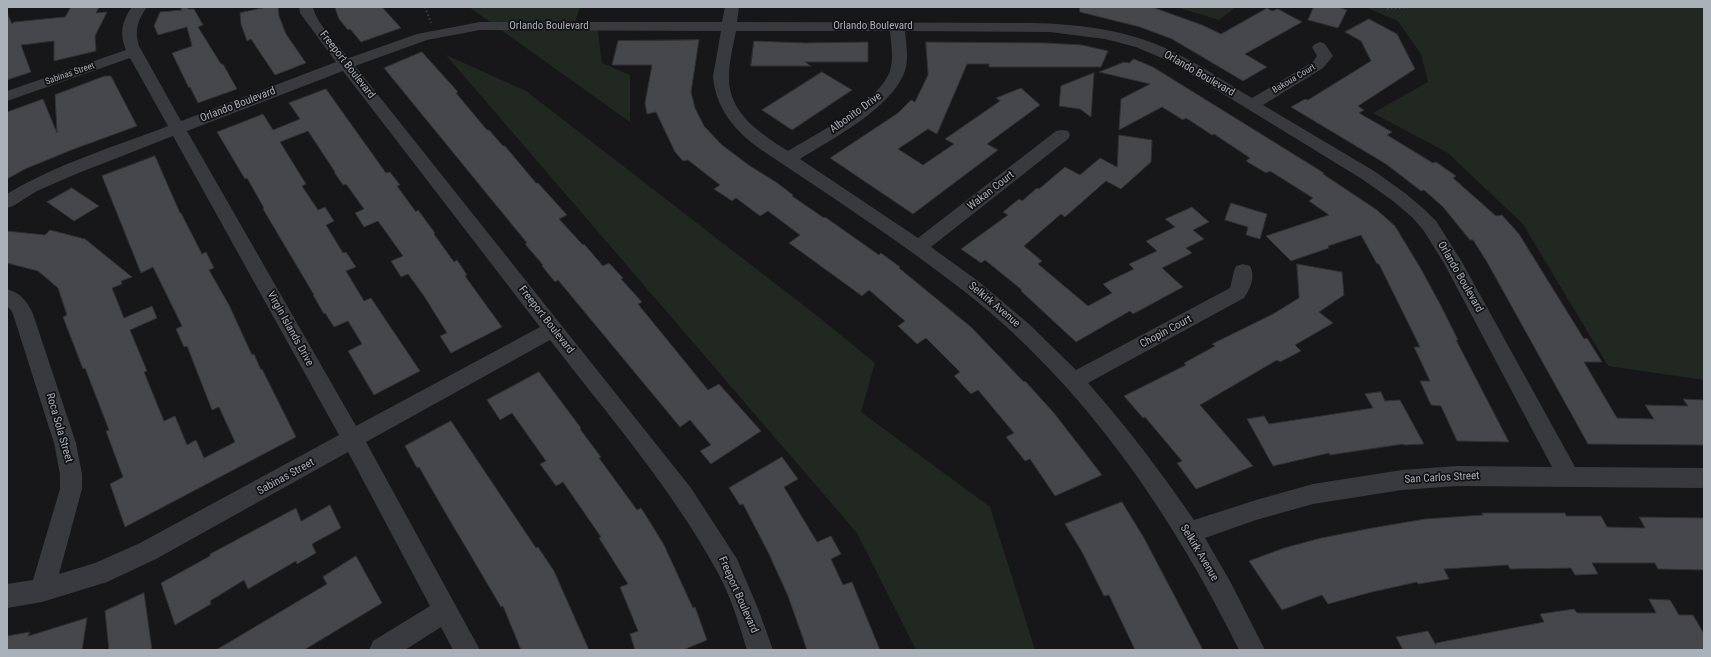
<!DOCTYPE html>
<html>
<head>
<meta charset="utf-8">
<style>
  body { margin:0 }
  #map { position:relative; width:1711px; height:657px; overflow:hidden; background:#171719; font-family:"Roboto Condensed",sans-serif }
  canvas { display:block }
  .frame { position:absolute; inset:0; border:8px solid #aab0b7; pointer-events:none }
</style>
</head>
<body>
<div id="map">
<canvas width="1711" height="657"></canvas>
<div class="frame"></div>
</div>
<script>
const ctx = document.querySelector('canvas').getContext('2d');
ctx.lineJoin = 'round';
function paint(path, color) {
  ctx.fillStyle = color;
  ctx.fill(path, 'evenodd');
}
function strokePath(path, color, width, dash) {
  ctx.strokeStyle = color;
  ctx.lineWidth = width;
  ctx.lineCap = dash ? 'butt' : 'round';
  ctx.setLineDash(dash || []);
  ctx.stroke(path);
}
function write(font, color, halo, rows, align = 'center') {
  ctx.font = font + ' "Roboto Condensed",sans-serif';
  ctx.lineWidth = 3.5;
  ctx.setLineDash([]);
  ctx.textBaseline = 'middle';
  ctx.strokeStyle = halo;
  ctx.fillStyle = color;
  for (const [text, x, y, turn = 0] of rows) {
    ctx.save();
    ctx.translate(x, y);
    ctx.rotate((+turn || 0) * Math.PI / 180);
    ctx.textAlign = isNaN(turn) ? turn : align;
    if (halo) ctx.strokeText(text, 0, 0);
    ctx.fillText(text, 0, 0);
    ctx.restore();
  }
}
paint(new Path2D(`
  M469 7H580L574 25H597L602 63 630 75V122Z
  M1176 7H1236L1219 20Z
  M1365 7H1704V380L1608 366 1523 224 1448 153 1373 113 1428 82 1421 54 1398 21Z
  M446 55 526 91 821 319 875 363 861 412 990 507 1035 650H916L857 533Z`), '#212822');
const building = new Path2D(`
  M71 7H99L96 13 107 12 95 36 96 51 54 61V41L21 45 31 72 7 80V13L12 24 14 22 65 17Z
  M183 7H186L188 9H194L203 25 198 27 221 64H223L237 89 198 103 190 87 189 88 172 53 192 46 187 27 158 35 154 26 160 12 182 10 181 8Z
  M267 7H278L279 16 286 34 306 63 275 75 251 39 247 41 241 24 240 13Z
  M335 7H382L401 28 361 42 350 29 348 30 339 19Z
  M1080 7H1152L1202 25 1221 34 1267 8 1272 11 1278 9 1302 22 1245 54 1267 67 1243 81 1172 39 1140 27 1080 12Z
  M1314 7H1338L1347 10 1338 28 1308 20Z
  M1369 19 1397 34 1415 69 1358 106 1364 110 1359 113 1392 132 1387 135 1433 163 1436 162 1456 176 1453 178 1496 216 1502 215 1519 234 1584 339 1587 338 1602 362H1584L1617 418 1654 419 1645 405 1688 406 1683 399 1704 400V445L1588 444 1487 262 1473 240H1470L1443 207 1424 190 1421 191 1386 164 1291 107 1305 99 1308 100 1371 61 1361 41 1345 32Z
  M699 40 691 92 695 108 704 126 722 145 750 166 776 182 793 195 792 196 824 218 825 217 879 255 881 253 900 267 899 268 971 327 1024 382 1025 381 1054 413 1102 475 1055 496 1030 459 1025 461 1006 437 1014 433 978 390 971 394 954 376 960 372 926 338 917 344 898 326 905 321 869 290 862 296 789 243 800 235 768 211 760 216 736 198 732 201 714 189 720 185 688 160 683 161 675 152 656 112 647 114 645 103 652 65H612L618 41Z
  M754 41 805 43 868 42V62H805L811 66H751Z
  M926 42 1046 43 1082 45 1108 51 1101 67H989V64H967L937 134 928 129 898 149 923 165 954 144 945 139 1000 101 996 98 1021 88 1040 105 987 144 998 150 913 214 830 158 898 113 911 100 915 102 928 75Z
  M422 52 458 92 456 93 487 130H489L503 146H505L536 183H538L567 215 559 219 583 245 584 244 603 266 609 263 623 278 621 279 642 302 638 304 708 390 719 384 761 431 711 464 700 451 711 445 690 420 680 427 558 280 555 282 542 266 543 265 525 244 527 243 384 68Z
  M1134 59 1153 67 1324 173 1323 174 1377 210 1395 226 1421 269 1440 304 1458 340H1456L1509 442 1457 441 1441 406 1431 405 1420 381H1430L1414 347H1420L1379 264H1377L1361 235 1328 246 1329 248 1291 261 1266 236 1329 215 1309 201 1313 198 1270 171 1266 173 1246 161 1250 158 1214 134 1212 135 1186 118 1183 120 1162 107 1119 130 1121 99 1150 84 1099 72 1124 62 1129 63Z
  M822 72 852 90 792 130 762 110Z
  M1094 73 1091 117 1080 109 1059 106 1061 86Z
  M105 76H111L137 126 74 149 25 169 7 179V112L43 99 57 133 55 95Z
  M326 89 386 173 390 172 400 185 397 186 416 212 418 210 435 233 434 234 454 262 457 260 467 275 465 276 502 327 451 353 440 336 447 333 424 296 408 274 401 277 391 261 403 256 378 221 364 227 355 213 364 209 346 184 343 185 334 172H335L308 131 280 142 306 184 302 186 318 210 325 207 334 221 326 225 343 253 346 252 356 267 346 271 364 301 371 298 420 371 374 395 348 351 362 344 348 321 334 327 325 313 324 314 313 295H314L263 209 264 208 247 178 245 179 217 132 263 114 273 130 300 119 289 103Z
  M1119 135 1152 140 1151 162 1121 189 1106 181 1065 217 1061 214 1024 246 1042 261 1038 264 1088 306 1112 293 1103 284 1134 269 1129 264 1157 251 1146 241 1175 227 1165 219 1192 207 1209 222 1193 230 1204 239 1186 248 1192 253 1162 268 1183 287 1133 314 1130 311 1076 342 1021 291 1022 290 985 260 981 263 961 249 1008 215 1003 212 1019 199 1022 201 1037 188 1039 189 1065 167 1080 175 1100 158 1117 167Z
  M155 156 180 213H181L202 254 206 252 214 268 209 270 229 305 252 355 254 354 261 370 262 369 296 437 125 527 110 484 123 477 106 431 109 430 85 368 83 369 63 317 67 315 58 288 38 271 7 263V231L45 235 50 230 85 239 132 277 121 281 122 284 112 288 124 318 152 306 157 318 130 330 147 371 144 372 164 421 175 416 187 445 196 440 204 458 235 442 219 407 212 410 187 346 184 347 176 329 182 326 153 267 141 273 102 176Z
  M72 188 99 206 74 221 47 202Z
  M1231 203 1267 214 1260 239 1246 235 1248 227 1225 220Z
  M1297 264 1342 272 1344 295 1319 312 1333 323 1295 345 1301 351 1280 362 1277 360 1200 405 1253 466 1196 489 1177 463 1182 461 1145 417 1143 418 1124 396 1186 365 1184 363 1215 346 1212 344 1273 314 1299 298Z
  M539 372 581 428 580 429 601 457 599 458 637 510 641 508 650 522 664 545 693 608 695 607 707 640 683 650H635L630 634 638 631 620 587 628 584 599 538 601 537 563 482 556 486 540 464 546 461 512 413 500 420 487 400Z
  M1381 392 1385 401 1400 400 1424 444 1404 445 1403 444 1330 455 1329 453 1273 466 1247 419 1264 416 1269 424 1373 408 1365 394Z
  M451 421 536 548 538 547 554 571 589 650H521L503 606 501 607 442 507 419 467 417 468 405 446Z
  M782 457 798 479 784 487 817 542 831 536 841 554 831 559 843 585 852 582 880 650H807L788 596 768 552 743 504 740 505 729 488Z
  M1122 502 1144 538 1203 650H1135L1109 595 1104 596 1082 552 1065 524Z
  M330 505 341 528 312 544 316 553 297 564 296 561 248 589 244 580 210 601 211 604 175 625 161 583 210 556V554L296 508 301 521Z
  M1482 513H1565L1566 516H1601L1607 527 1645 528 1639 517 1704 518V570L1658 569 1655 563H1592L1598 574 1575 575 1571 568 1510 569 1508 565 1444 569 1449 579 1418 584 1417 582 1372 592 1328 604 1322 595 1282 610 1249 561 1284 548 1321 538 1372 528 1425 519 1483 515Z
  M356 556 382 603 304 650H216L327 584 323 577Z
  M144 593 152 650H109L105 611Z
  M1649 599 1670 600 1679 615H1693L1704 634V650H1403L1396 637 1428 631 1436 645V643L1544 622 1540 614 1574 609 1577 613H1656Z
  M87 618 82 650H7V636L30 632 28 636Z`);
paint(building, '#46474b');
strokePath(building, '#313134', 1);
strokePath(new Path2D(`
  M425 7 431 23
  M1468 7H1513
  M1387 9 1414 7`), '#3e4144', 2, [1.5, 2.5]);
paint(new Path2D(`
  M132 7H147C138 20 134 30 139 46L181 121 336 62 300 13 299 7H313C316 23 338 45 349 58L417 34 480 22H722L725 7H739L737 22 1031 23C1076 24 1123 29 1165 48 1195 61 1223 81 1252 98L1313 62 1317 56 1312 47 1315 44 1320 42 1325 44 1333 56 1323 68 1263 105 1374 171 1405 193 1425 210 1436 221 1462 262 1575 467 1704 468V488L1457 486 1402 490 1313 504 1256 520 1205 538 1231 583 1265 650H1239C1172 514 1084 385 964 291 898 240 829 195 760 149 735 131 716 109 713 77L721 31 480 30 427 40 355 66 691 488 737 559 759 611 773 650H747C739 624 731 597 718 573 673 490 608 415 550 340L366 442 480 650H453L441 627 405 650H369L373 641 430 606 348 452 156 559 107 582 42 602 7 608V584L33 580 60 489V474L54 443 13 314 11 310 7 306V289C21 293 27 301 33 314L76 443 82 474V489L59 574 95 563 140 543 339 435 173 136 76 174 37 191 13 206 7 208V194C56 164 114 147 168 126L130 58 7 101V91L126 50C119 34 122 20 132 7ZM736 31H890C891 44 894 58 890 71 879 102 816 134 788 151 761 134 728 113 729 77 729 62 733 46 736 31ZM905 31 1050 32 1105 39 1136 47 1171 62 1362 179 1393 201 1413 218 1424 231 1445 265 1552 467 1457 466 1402 470 1313 484 1256 500 1194 520C1161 472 1127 427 1088 383L1244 298C1250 289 1256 277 1250 266L1243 264 1236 266 1234 271 1230 288 1076 370 1029 324 978 281 931 247 1068 139 1070 135 1068 131 1062 130 1056 131 918 238 800 159C832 139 892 108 905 71 909 59 906 44 905 31ZM343 71 540 327 356 426 187 131Z`), '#383a3d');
write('9px', '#aab0b7', '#121214', [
  ["Sabinas Street",70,74,-19],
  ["Bakoua Court",1294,79,-31]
]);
write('11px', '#aab0b7', '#121214', [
  ["Orlando Boulevard",549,26],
  ["Orlando Boulevard",873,26],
  ["Freeport Boulevard",347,65,52],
  ["Orlando Boulevard",1199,74,30],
  ["Orlando Boulevard",238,105,-21],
  ["Albonito Drive",856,113,-36],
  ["Wakan Court",991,191,-38],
  ["Orlando Boulevard",1460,277,60],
  ["Selkirk Avenue",994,305,40],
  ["Freeport Boulevard",546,320,52],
  ["Virgin Islands Drive",290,329,61],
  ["Chopin Court",1166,332,-28],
  ["Roca Sola Street",59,428,74],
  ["Sabinas Street",286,477,-29],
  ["San Carlos Street",1442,478,-3],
  ["Selkirk Avenue",1199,553,59],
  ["Freeport Boulevard",738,595,66]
]);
</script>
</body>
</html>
